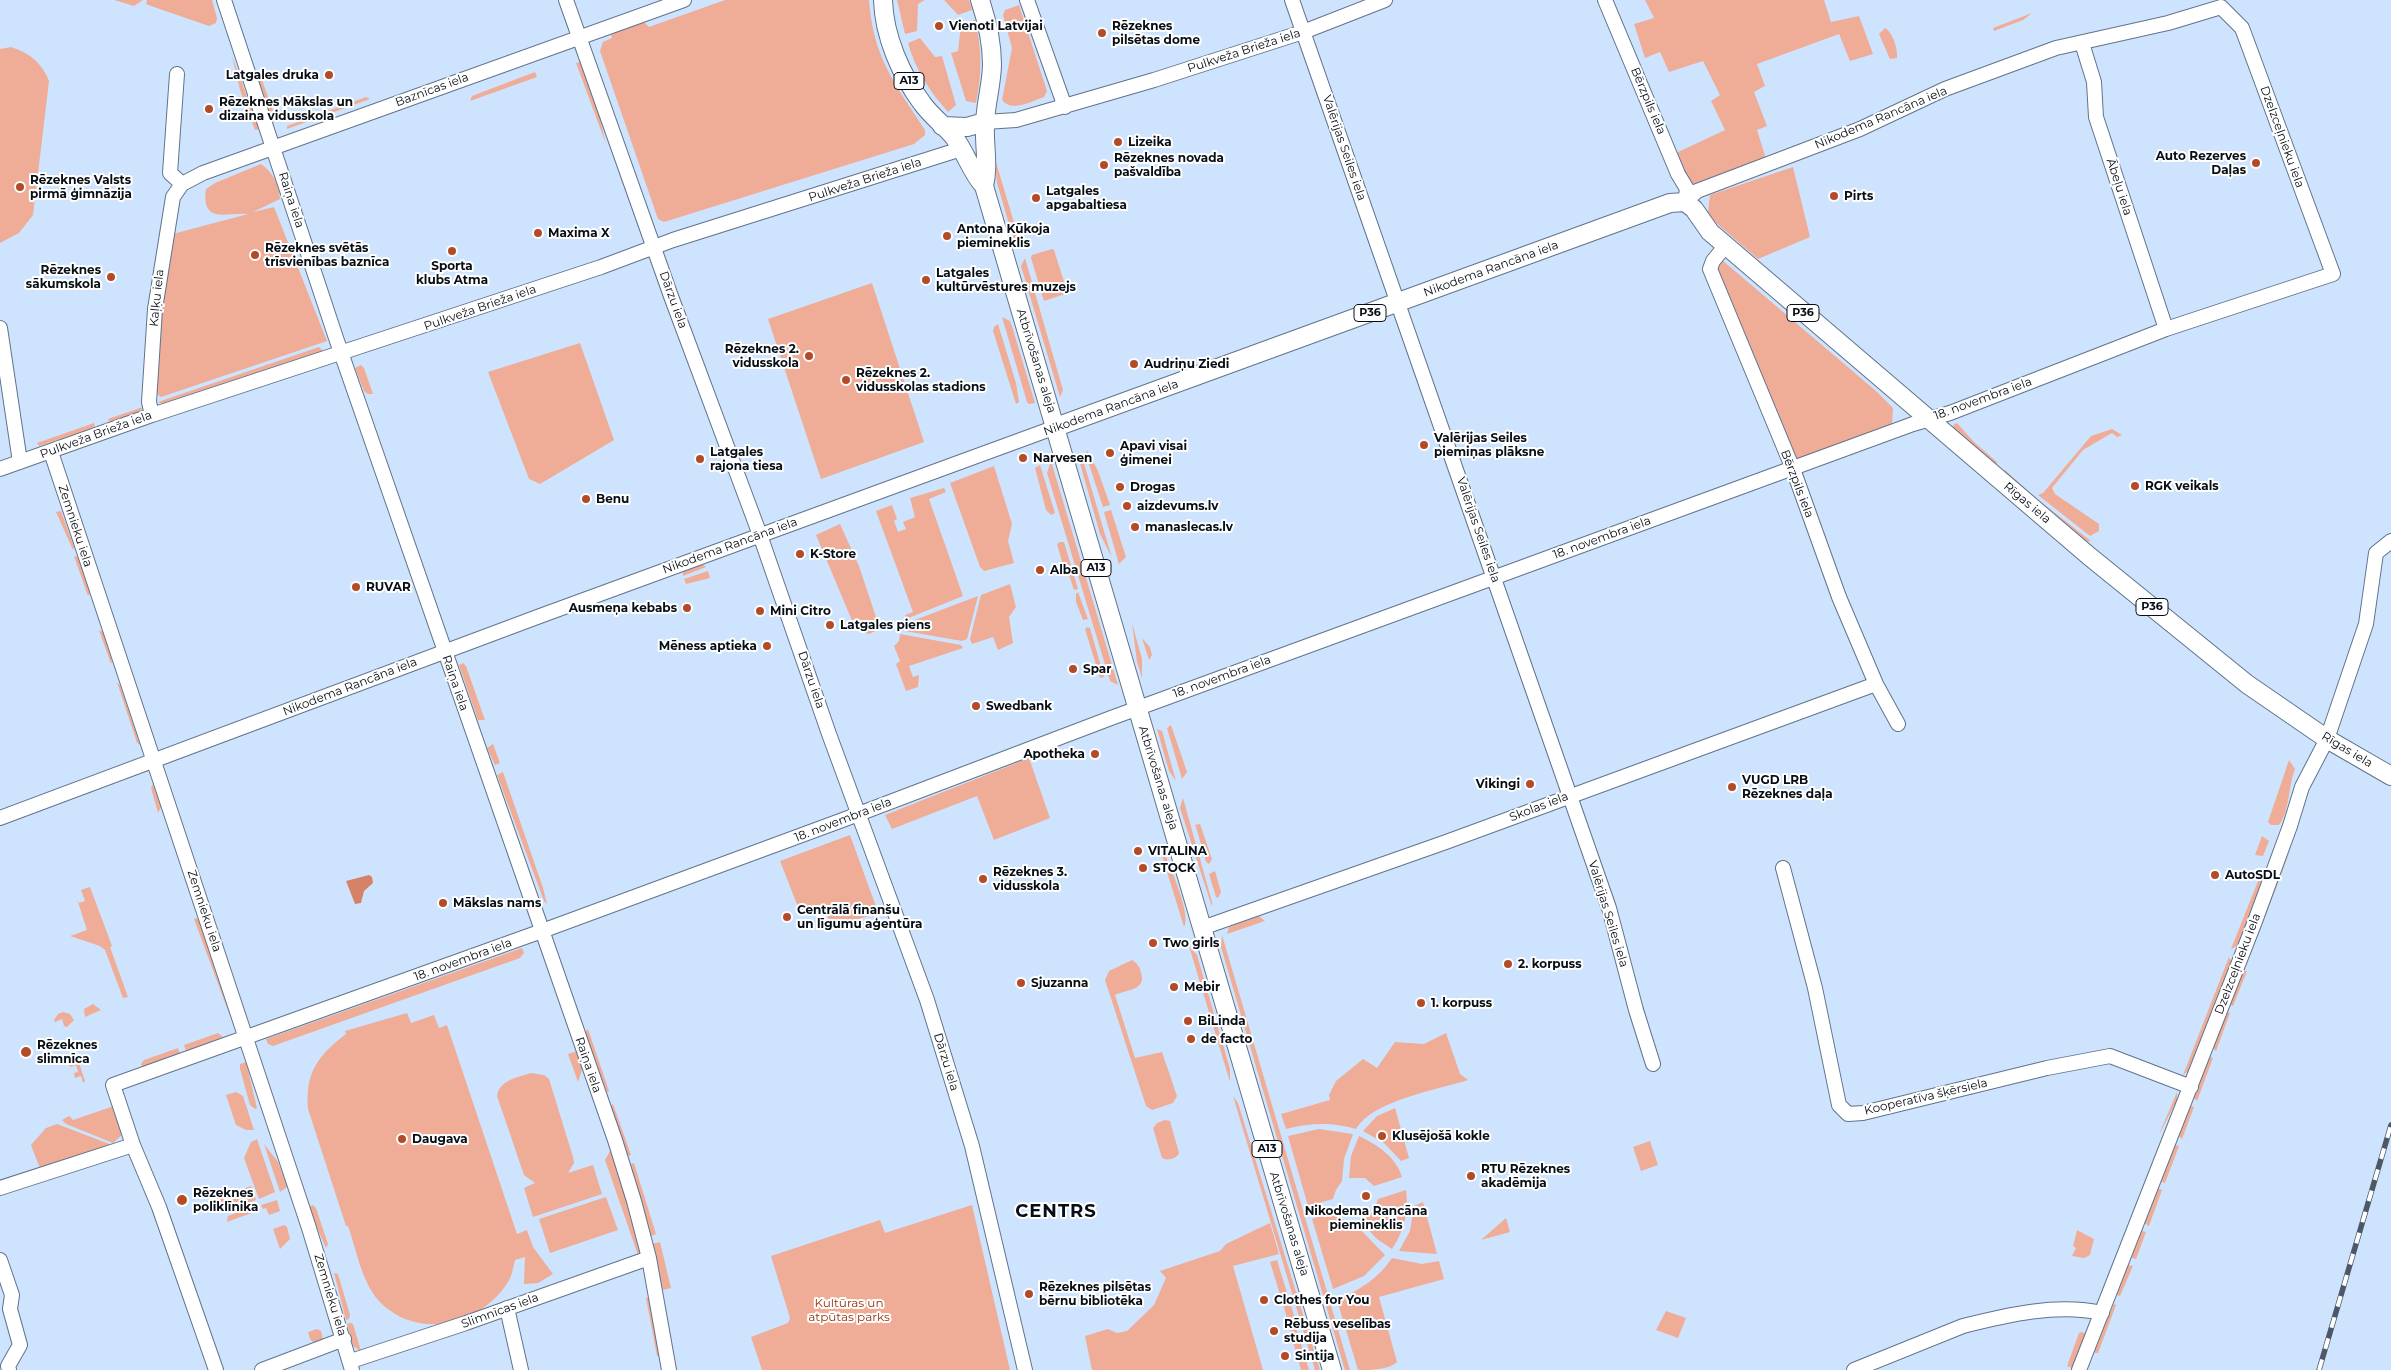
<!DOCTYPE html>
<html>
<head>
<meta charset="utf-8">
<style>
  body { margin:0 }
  canvas { display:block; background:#cee4fe }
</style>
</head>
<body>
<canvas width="2391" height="1370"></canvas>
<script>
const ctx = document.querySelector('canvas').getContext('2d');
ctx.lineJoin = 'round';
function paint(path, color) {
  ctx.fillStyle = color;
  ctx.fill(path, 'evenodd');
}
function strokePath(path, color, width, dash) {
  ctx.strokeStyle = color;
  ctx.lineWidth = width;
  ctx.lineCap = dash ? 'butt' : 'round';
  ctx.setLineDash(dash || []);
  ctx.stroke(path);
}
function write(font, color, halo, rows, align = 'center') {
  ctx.font = font + ' Montserrat,sans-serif';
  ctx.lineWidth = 4;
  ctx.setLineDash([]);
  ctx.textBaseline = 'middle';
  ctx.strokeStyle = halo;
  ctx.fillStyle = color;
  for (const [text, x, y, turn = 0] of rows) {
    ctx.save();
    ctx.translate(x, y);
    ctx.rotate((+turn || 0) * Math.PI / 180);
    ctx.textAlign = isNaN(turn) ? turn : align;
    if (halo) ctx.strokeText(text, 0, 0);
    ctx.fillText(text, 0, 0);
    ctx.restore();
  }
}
paint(new Path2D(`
  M114 0H143L134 6Z
  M147 0H212L217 18 216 23 209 26 151 6 146 4Z
  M725 0H869C873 57 895 84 925 130V135L914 144 664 222 658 219 600 51 603 42 612 38 610 33 643 21 649 27Z
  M897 0H925L918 4 917 31 905 34Z
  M944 0H969L972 10 958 15Z
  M1645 0H1824L1831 22 1859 16 1873 54 1850 61 1839 34 1757 64 1765 86 1754 92 1767 126 1757 130 1767 162 1691 191 1676 153 1725 130 1711 101 1720 95 1703 61 1669 72 1660 52 1645 58 1634 24 1654 18Z
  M1019 5 1047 91 1044 97C1032 101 1012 113 1002 100L1012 48 1003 15 1005 10Z
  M2032 13 2023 20 1994 31 1993 28Z
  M975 20C982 49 982 75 976 103L966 101 951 53 958 51 961 24Z
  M1885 28C1893 33 1898 49 1897 58L1890 59 1879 34Z
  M920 38 935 57 942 56 956 105 948 112C930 92 915 69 908 43Z
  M11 47C30 53 42 63 49 81L33 215 19 233 0 243V49Z
  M232 56 259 129 255 130 240 90Z
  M580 62 599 115 606 144 576 63Z
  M259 72 276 119 274 123 271 122 256 80Z
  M535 72 537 77 470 101 472 96Z
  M366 97 370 99 287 129V126Z
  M995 159 1021 246 1014 241 997 183Z
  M261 164C273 172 279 185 280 199L253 212 274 207 327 341 161 397 156 393 165 236 248 214C227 212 201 225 206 189L215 183Z
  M1793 167 1810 237 1758 259 1715 222 1708 212 1710 195Z
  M1052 249 1054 250 1067 291 1065 294 1044 301 1031 258 1032 255Z
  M1025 258 1063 390 1060 397 1021 266Z
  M1722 260 1876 391 1893 408 1892 425 1796 460 1716 268Z
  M872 283 924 442 821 479 768 319Z
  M1002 317 1010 321 1012 326 1035 403 1029 404 1027 402Z
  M998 324 1016 383 1019 402 1016 404 993 331 994 327Z
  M580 343 614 440 540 484 529 479 488 372Z
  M319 347 323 351 165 405 158 402Z
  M361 365 364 368 373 394H368L364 391 355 368Z
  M143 407 139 414 110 422 108 419Z
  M94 423 95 428 39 446 37 443Z
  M1957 423 1974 442 1997 462 1996 468 1954 429 1953 425Z
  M2112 429 2122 435 2117 437 2112 433 2083 450 2052 488 2055 494 2099 524V531L2090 536 2038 495 2043 493 2091 436Z
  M1087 450 1098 471 1110 505 1103 507 1086 455Z
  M1077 453H1081L1112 558 1100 534Z
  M1051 461 1118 685 1110 681 1047 473Z
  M1040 465 1055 513 1051 515 1046 510 1035 468Z
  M994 466 1012 524 1008 541 1014 563 984 571 980 567 950 483Z
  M2005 470 2037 499 2091 541 2085 542 2003 472Z
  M944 488 946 492 929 499 963 596 906 619 905 615 913 612 876 511 892 505 897 519 894 521 898 532 906 529 903 522 915 517 910 498Z
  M1111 510 1126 557 1119 564 1104 512Z
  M61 511 74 547 73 550 56 512Z
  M840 524 859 566 880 629 869 634 856 630 816 535Z
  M1060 542H1064L1078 589 1074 590 1068 572H1065L1057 544Z
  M74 556 78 557 90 593 88 596Z
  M702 564 706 567 683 576V571Z
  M708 571 710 578 686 584 684 579Z
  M1010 584 1016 607 1009 617 1013 643 998 650 993 637 972 644 970 639 981 595Z
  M1078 592 1088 619 1083 620 1076 602V594Z
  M978 596 967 639 962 641 899 630V626Z
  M1132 623 1142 659V678L1137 662Z
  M1087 627 1090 628 1104 677 1100 678 1085 629Z
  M99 630 103 632 112 661 111 664Z
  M900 634 961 645 963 648 909 666 913 677 919 675 918 687 906 691 896 664 900 661 894 646 899 641Z
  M1142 638 1150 647 1152 655 1149 660Z
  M463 663 466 666 485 720H478L459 665Z
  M117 682 120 685 140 745 137 743Z
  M1171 725 1187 772 1182 779 1167 728Z
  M1157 729 1162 731 1176 781 1169 771Z
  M493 744 500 763 495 765 487 748Z
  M1029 758 1050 818 994 840 977 796 892 829 885 815Z
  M2289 760 2295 769C2288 786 2290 811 2279 825H2271L2268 822Z
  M503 772 543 888 547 904 544 901 497 775Z
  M153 784 161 807 158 813 151 788Z
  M1183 798 1212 902V907L1180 808Z
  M1200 824 1212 859 1209 864 1206 862 1196 827 1195 825Z
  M850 835 878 912 832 929 824 905 800 912 780 861Z
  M2262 836 2269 841 2263 856 2255 855Z
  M2292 846 2265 917 2264 919 2263 916Z
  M1162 848C1168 861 1192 915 1184 927L1160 849Z
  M1215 871 1221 892 1218 898 1216 897 1209 874Z
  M2262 871 2264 877 2237 946 2231 949Z
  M90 887 112 946 110 947 128 997 123 998 105 950 100 946 70 936 87 930 77 899 79 903 85 901 81 890Z
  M1259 916 1265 921 1227 934 1229 927Z
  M196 918 199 920 231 1019 194 919Z
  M1222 935 1350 1370H1345L1344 1367 1221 947Z
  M1189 946 1197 955 1230 1069V1082Z
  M522 948 524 953 520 958 273 1046 268 1044 266 1039Z
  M2229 957 2231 961 2188 1071 2183 1075Z
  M1132 960C1137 963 1140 967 1141 973 1147 990 1126 990 1115 995L1135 1058 1162 1052 1177 1096 1173 1103 1152 1110 1146 1106 1105 980 1109 971Z
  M2243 971H2247L2233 1006 2230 1005Z
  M93 1004 101 1010 85 1017 84 1009Z
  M63 1012 70 1014 74 1020 67 1027 64 1026 62 1019 55 1022 54 1020 58 1014Z
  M2226 1012 2230 1013 2216 1051 2212 1047Z
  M407 1013 411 1023 434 1015 439 1028 447 1025 517 1234 527 1230 533 1247 553 1274 538 1283 524 1284 525 1257 515 1260C513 1268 512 1276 508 1282 482 1324 421 1340 383 1305 362 1286 357 1251 348 1226H346L308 1109C305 1073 318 1055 346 1034L345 1031Z
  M588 1029 609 1091 607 1092 585 1032Z
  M218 1033 223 1037 186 1051 184 1045Z
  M1446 1033 1460 1074 1468 1080C1437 1090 1373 1100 1356 1129 1332 1122 1310 1123 1286 1129L1281 1114 1330 1100 1329 1095 1336 1081 1363 1059 1377 1068 1395 1042 1424 1044Z
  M178 1048 180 1054 143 1068 141 1064 144 1060Z
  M577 1051 583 1067 578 1082 568 1054Z
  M66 1055H74L77 1057 85 1081 83 1083 81 1076 75 1078 74 1073 78 1072 76 1065 70 1067Z
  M2209 1057 2213 1058 2197 1101 2193 1097Z
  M246 1062 257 1108 255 1109 250 1105 240 1069V1064Z
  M531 1073 544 1075 549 1079 573 1157 574 1163 568 1173 593 1165 602 1194 533 1217 524 1188 535 1183 524 1175 497 1096C499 1080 519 1077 531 1073Z
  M236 1092 243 1096 254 1130H246L236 1125 226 1095Z
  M2177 1092V1100L2160 1133V1132Z
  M1233 1096 1238 1103 1320 1370H1315Z
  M613 1104 631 1155 628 1156 610 1106Z
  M114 1106 123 1134 113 1143 66 1124 62 1120 69 1116 73 1120Z
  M2190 1106 2194 1107 2182 1139 2178 1135Z
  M1395 1108 1409 1158 1401 1161 1384 1143 1363 1131 1377 1116Z
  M1165 1120 1170 1121 1179 1153C1177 1159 1167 1161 1162 1158L1153 1128 1157 1123Z
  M57 1124 112 1145 45 1170 39 1166 31 1145 46 1128Z
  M1319 1129 1353 1134 1344 1159 1342 1181 1336 1190 1333 1199 1308 1206 1288 1136Z
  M1359 1136C1378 1145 1396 1157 1402 1177L1374 1186 1365 1178H1349L1351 1156Z
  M257 1139 275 1192 259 1199 244 1158 251 1142Z
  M1650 1141 1658 1165 1641 1171 1633 1147Z
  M264 1144 278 1162 287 1185V1187L280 1192Z
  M2175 1145 2179 1146 2165 1183 2161 1182Z
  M610 1151 613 1152 640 1252 638 1255 605 1160Z
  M634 1163 656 1234 651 1236 631 1164Z
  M251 1186 256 1200 221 1213 216 1198Z
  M2158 1188 2162 1190 2149 1226 2144 1223Z
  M1406 1190C1409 1212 1404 1231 1392 1249L1377 1239 1361 1222 1374 1211 1378 1199Z
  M606 1197 618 1230 550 1253 539 1219Z
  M277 1200 280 1211 269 1215 266 1208 263 1209 261 1205Z
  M1423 1202 1437 1254 1399 1251 1410 1231 1414 1206Z
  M258 1205 260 1210 227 1222 228 1216Z
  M313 1205 316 1208 328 1244 326 1248 308 1207Z
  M972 1205 1010 1370H762L751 1337 788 1323 790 1318 771 1256 880 1220 885 1233Z
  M1337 1211 1346 1223 1356 1225 1385 1255 1364 1276 1333 1289 1312 1219Z
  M1506 1218 1510 1232 1481 1240Z
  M1270 1223 1279 1254 1233 1266 1263 1370H1092L1085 1336 1108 1329 1117 1333 1127 1331 1154 1305 1166 1278 1160 1271 1220 1251 1226 1244Z
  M284 1225 287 1227 290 1239 280 1249 273 1229Z
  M2077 1230 2094 1239 2090 1255 2084 1258 2072 1256 2076 1248 2073 1246Z
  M2142 1231 2146 1232 2136 1259 2132 1258 2131 1255Z
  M660 1242 671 1288 663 1290 652 1244Z
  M1392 1258 1422 1264 1439 1261 1444 1279 1379 1297 1397 1362C1388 1370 1371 1370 1358 1370L1337 1300C1358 1291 1379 1278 1392 1258Z
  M1277 1260 1296 1322 1289 1324 1270 1262Z
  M2128 1265 2133 1266 2120 1296 2117 1295Z
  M334 1273 338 1274 350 1315 349 1319 346 1320Z
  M649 1297 660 1355 657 1356 646 1298Z
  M2114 1304 2116 1305 2098 1353H2095L2094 1350Z
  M1666 1311 1686 1318 1678 1338 1656 1330Z
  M351 1323 353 1324 361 1351 353 1346 347 1324Z
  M1296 1328 1309 1370H1301L1290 1331Z
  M317 1329 321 1331 323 1340 314 1343 310 1339 308 1332Z
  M2082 1332 2086 1334 2072 1368 2067 1366 2079 1333Z`), '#efac97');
paint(new Path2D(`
  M369 875 372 877 373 883 364 891 361 903 355 904 346 881Z`), '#d58267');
const minor = new Path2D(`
  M224 0 336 338 615 1140 634 1201 649 1258 669 1370
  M566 0 672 299 760 535 829 734 927 1000 972 1146 1025 1370
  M1027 0 1065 107
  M1292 0 1609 908 1636 1010 1653 1064
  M1605 0 1678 174 1687 189 1685 202
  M2082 43 2094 82 2096 117 2166 329
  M177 74 170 173 182 184
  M985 122 1016 120 1154 80 1303 32 1385 0
  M1685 202 1697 191 1860 129 1945 89 2056 48 2168 23 2221 7
  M1726 245 1713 261 1710 269 1793 469 1839 597 1876 684 1898 724
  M0 328 20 462
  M152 415 149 402 155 309 173 197 182 184 203 173 684 0
  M51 452 309 1228 352 1370
  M0 469 152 415 601 267 673 240 961 149
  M0 818 540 616 1056 427
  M1783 868 1815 988 1839 1105 1848 1114 1863 1113 2047 1068 2110 1056 2191 1087
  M1202 928 1446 842 1876 684
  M0 1188 133 1145
  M0 1260 12 1295 10 1309 20 1345 8 1366 9 1370
  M507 1308 521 1370
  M351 1361 466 1323 649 1258
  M216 1370 159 1207 133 1145 113 1085 542 931 848 818 1111 718 1913 424 1950 413 2166 329 2333 274 2242 28 2221 7
  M262 1370 344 1339
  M1854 1370 1963 1326C2007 1315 2057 1303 2102 1313
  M2079 1370 2254 924 2290 826 2302 787 2327 739 2366 624 2376 553 2391 541`);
const major = new Path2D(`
  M883 0C884 36 901 75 922 103 931 116 944 125 954 137 966 153 971 172 984 186L1332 1370
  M980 0C987 21 992 42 992 64 992 84 985 105 985 125 984 146 989 166 984 186
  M942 126 967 127 985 122
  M1056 427 1670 203 1685 202 1694 209 1710 232 2089 556 2247 684 2327 739 2391 776`);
strokePath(minor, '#60738b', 16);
strokePath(major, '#60738b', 20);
strokePath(minor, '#fff', 14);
strokePath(major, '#fff', 18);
const rail = new Path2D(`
  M2319 1370 2391 1125`);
strokePath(rail, '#4c5866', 5.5);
strokePath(rail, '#fff', 4, [11]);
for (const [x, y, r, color] of [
  [939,26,5,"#b34b29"],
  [1102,33,5,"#b34b29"],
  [329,75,5,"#b34b29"],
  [209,109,5,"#b34b29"],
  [1118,142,5,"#b34b29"],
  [2256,163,5,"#b34b29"],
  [1104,165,5,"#b34b29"],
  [20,187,5,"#b34b29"],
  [1834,196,5,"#b34b29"],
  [1036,198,5,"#b34b29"],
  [538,233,5,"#b34b29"],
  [947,236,5,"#b34b29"],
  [452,251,5,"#b34b29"],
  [255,255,5,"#b34b29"],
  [111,277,5,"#b34b29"],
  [926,280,5,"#b34b29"],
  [809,356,5,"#b34b29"],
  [1134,364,5,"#b34b29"],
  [846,380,5,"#b34b29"],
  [1424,445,5,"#b34b29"],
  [1110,453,5,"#b34b29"],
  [1023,458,5,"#b34b29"],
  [700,459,5,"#b34b29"],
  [2135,486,5,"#b34b29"],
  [1120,487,5,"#b34b29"],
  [586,499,5,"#b34b29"],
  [1127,506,5,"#b34b29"],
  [1135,527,5,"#b34b29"],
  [800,554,5,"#b34b29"],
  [1040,570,5,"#b34b29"],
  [356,587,5,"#b34b29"],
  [687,608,5,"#b34b29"],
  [760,611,5,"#b34b29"],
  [830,625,5,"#b34b29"],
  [767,646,5,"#b34b29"],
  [1073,669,5,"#b34b29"],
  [976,706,5,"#b34b29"],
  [1095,754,5,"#b34b29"],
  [1530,784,5,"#b34b29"],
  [1732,787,5,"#b34b29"],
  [1138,851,5,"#b34b29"],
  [1143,868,5,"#b34b29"],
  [2215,875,5,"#b34b29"],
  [983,879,5,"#b34b29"],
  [443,903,5,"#b34b29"],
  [787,917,5,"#b34b29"],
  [1153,943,5,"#b34b29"],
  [1508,964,5,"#b34b29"],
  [1021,983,5,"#b34b29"],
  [1174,987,5,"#b34b29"],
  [1421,1003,5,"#b34b29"],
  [1188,1021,5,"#b34b29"],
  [1191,1039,5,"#b34b29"],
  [26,1052,6,"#b34b29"],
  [1382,1136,5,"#b34b29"],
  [402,1139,5,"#b34b29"],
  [1471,1176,5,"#b34b29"],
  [1366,1196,5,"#b34b29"],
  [182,1200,6,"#b34b29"],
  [1029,1294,5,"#b34b29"],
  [1264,1300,5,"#b34b29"],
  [1274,1331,5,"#b34b29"],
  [1285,1356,5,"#b34b29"]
]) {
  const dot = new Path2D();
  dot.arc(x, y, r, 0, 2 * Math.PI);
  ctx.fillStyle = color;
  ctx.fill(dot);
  strokePath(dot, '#fff', 2);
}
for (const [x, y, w] of [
  [909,81,30],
  [1370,313,32],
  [1803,313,32],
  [1096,568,30],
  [2152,607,32],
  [1267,1149,30]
]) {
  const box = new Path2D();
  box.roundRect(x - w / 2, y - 8.5, w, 17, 4);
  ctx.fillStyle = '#fff';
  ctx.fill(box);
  strokePath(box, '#070e16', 1);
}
write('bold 11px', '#070e16', null, [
  ["A13",909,81],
  ["P36",1370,313],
  ["P36",1803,313],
  ["A13",1096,568],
  ["P36",2152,607],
  ["A13",1267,1149]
]);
write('bold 12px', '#070e16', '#fff', [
  ["Vienoti Latvijai",949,26],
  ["Rēzeknes",1112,26],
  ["pilsētas dome",1112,40],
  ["Latgales druka",319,75,"right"],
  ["Rēzeknes Mākslas un",219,102],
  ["dizaina vidusskola",219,116],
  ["Lizeika",1128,142],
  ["Auto Rezerves",2246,156,"right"],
  ["Daļas",2246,170,"right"],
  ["Rēzeknes novada",1114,158],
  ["pašvaldība",1114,172],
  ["Rēzeknes Valsts",30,180],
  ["pirmā ģimnāzija",30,194],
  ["Latgales",1046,191],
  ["apgabaltiesa",1046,205],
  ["Pirts",1844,196],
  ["Antona Kūkoja",957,229],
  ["piemineklis",957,243],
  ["Maxima X",548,233],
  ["Rēzeknes svētās",265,248],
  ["trīsvienības baznīca",265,262],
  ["Sporta",452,266,"center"],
  ["klubs Atma",452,280,"center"],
  ["Rēzeknes",101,270,"right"],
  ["sākumskola",101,284,"right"],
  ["Latgales",936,273],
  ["kultūrvēstures muzejs",936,287],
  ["Rēzeknes 2.",799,349,"right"],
  ["vidusskola",799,363,"right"],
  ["Audriņu Ziedi",1144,364],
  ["Rēzeknes 2.",856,373],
  ["vidusskolas stadions",856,387],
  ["Valērijas Seiles",1434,438],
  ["piemiņas plāksne",1434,452],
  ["Apavi visai",1120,446],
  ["ģimenei",1120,460],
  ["Latgales",710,452],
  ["rajona tiesa",710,466],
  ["Narvesen",1033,458],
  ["RGK veikals",2145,486],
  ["Drogas",1130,487],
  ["Benu",596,499],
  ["aizdevums.lv",1137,506],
  ["manaslecas.lv",1145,527],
  ["K-Store",810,554],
  ["Alba",1050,570],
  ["RUVAR",366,587],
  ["Ausmeņa kebabs",677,608,"right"],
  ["Mini Citro",770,611],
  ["Latgales piens",840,625],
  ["Mēness aptieka",757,646,"right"],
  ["Spar",1083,669],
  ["Swedbank",986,706],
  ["Apotheka",1085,754,"right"],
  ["VUGD LRB",1742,780],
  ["Rēzeknes daļa",1742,794],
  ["Vikingi",1520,784,"right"],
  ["VITALINA",1148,851],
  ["STOCK",1153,868],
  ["Rēzeknes 3.",993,872],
  ["vidusskola",993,886],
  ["AutoSDL",2225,875],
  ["Mākslas nams",453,903],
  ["Centrālā finanšu",797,910],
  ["un līgumu aģentūra",797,924],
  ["Two girls",1163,943],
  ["2. korpuss",1518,964],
  ["Sjuzanna",1031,983],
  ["Mebir",1184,987],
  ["1. korpuss",1431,1003],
  ["BiLinda",1198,1021],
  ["de facto",1201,1039],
  ["Rēzeknes",37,1045],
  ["slimnīca",37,1059],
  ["Klusējošā kokle",1392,1136],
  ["Daugava",412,1139],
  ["RTU Rēzeknes",1481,1169],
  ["akadēmija",1481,1183],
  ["Rēzeknes",193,1193],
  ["poliklīnika",193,1207],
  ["Nikodema Rancāna",1366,1211,"center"],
  ["piemineklis",1366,1225,"center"],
  ["Rēzeknes pilsētas",1039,1287],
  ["bērnu bibliotēka",1039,1301],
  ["Clothes for You",1274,1300],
  ["Rēbuss veselības",1284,1324],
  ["studija",1284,1338],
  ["Sintija",1295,1356]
], 'left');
write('12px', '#070e16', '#fff', [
  ["Pulkveža Brieža iela",1244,51,-18],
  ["Baznīcas iela",432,90,-20],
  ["Bērzpils iela",1648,101,67],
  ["Nikodema Rancāna iela",1881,118,-23],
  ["Dzelzceļnieku iela",2282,137,70],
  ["Valērijas Seiles iela",1344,148,71],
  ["Pulkveža Brieža iela",865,180,-18],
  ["Ābeļu iela",2119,187,72],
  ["Raiņa iela",291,200,72],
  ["Nikodema Rancāna iela",1491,269,-20],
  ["Kaļķu iela",157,298,-84],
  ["Dārzu iela",673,300,70],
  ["Pulkveža Brieža iela",480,308,-19],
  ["Atbrīvošanas aleja",1036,361,73],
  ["18. novembra iela",1983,399,-20],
  ["Nikodema Rancāna iela",1111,408,-20],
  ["Pulkveža Brieža iela",96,435,-20],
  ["Bērzpils iela",1797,484,69],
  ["Rīgas iela",2027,503,40],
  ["Zemnieku iela",75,526,72],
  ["Valērijas Seiles iela",1478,530,71],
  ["18. novembra iela",1602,538,-20],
  ["Nikodema Rancāna iela",730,546,-20],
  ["18. novembra iela",1222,677,-20],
  ["Dārzu iela",811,680,71],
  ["Raiņa iela",455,683,71],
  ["Nikodema Rancāna iela",350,687,-21],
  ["Rīgas iela",2347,750,31],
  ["Atbrīvošanas aleja",1158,778,73],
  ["Skolas iela",1539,807,-21],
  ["18. novembra iela",843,820,-21],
  ["Zemnieku iela",204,911,72],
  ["Valērijas Seiles iela",1608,914,73],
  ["18. novembra iela",463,960,-20],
  ["Dzelzceļnieku iela",2238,964,-69],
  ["Dārzu iela",946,1062,73],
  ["Raiņa iela",588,1065,71],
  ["Kooperatīva šķērsiela",1926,1097,-13],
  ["Atbrīvošanas aleja",1289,1224,73],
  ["Zemnieku iela",330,1295,73],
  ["Slimnīcas iela",500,1311,-20]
]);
write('12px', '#932f08', '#fff', [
  ["Kultūras un",849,1303],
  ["atpūtas parks",849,1317]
]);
ctx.letterSpacing = '1px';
write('bold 18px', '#070e16', '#fff', [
  ["CENTRS",1056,1212]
]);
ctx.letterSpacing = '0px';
</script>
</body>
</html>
